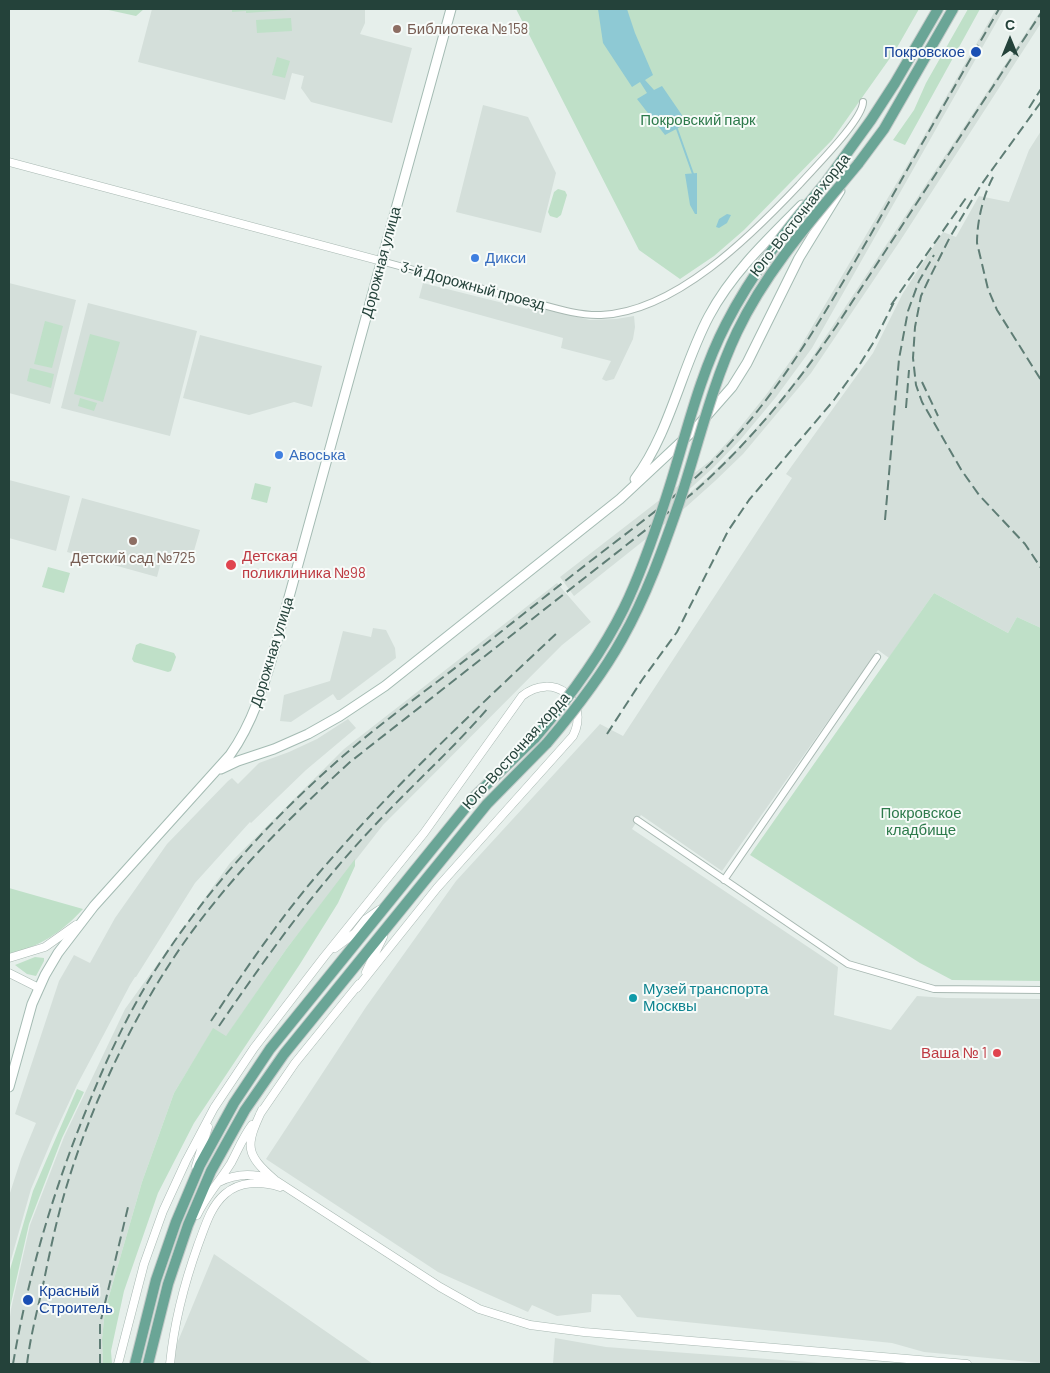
<!DOCTYPE html>
<html>
<head>
<meta charset="utf-8">
<style>
  body { margin:0 }
  #map { position:relative; width:1050px; height:1373px; overflow:hidden; background:#e6efeb; font-family:Barlow,sans-serif }
  canvas { display:block }
  .frame { position:absolute; inset:0; border:10px solid #24423a; pointer-events:none }
  .north { position:absolute; left:985px; top:15px; width:50px; height:50px; -webkit-text-stroke:4px #f7fbf9; paint-order:stroke; rotate:0deg; font-size:14px; font-weight:700; line-height:20px; text-align:center; color:#24423a }
  .north::after { content:''; display:block; margin:auto; width:18px; height:22px; background:#24423a; clip-path:polygon(50% 0,100% 100%,50% 72%,0 100%) }
</style>
</head>
<body>
<div id="map">
<canvas width="1050" height="1373"></canvas>
<div class="frame"></div>
<div class="north">С</div>
</div>
<script>
const ctx = document.querySelector('canvas').getContext('2d');
ctx.lineJoin = 'round';
function paint(path, color) {
  ctx.fillStyle = color;
  ctx.fill(path, 'evenodd');
}
function strokePath(path, color, width, dash) {
  ctx.strokeStyle = color;
  ctx.lineWidth = width;
  ctx.lineCap = dash ? 'butt' : 'round';
  ctx.setLineDash(dash || []);
  ctx.stroke(path);
}
function write(font, color, halo, rows, align = 'center') {
  ctx.font = font + ' Barlow,sans-serif';
  ctx.lineWidth = 4;
  ctx.setLineDash([]);
  ctx.textBaseline = 'middle';
  ctx.strokeStyle = halo;
  ctx.fillStyle = color;
  for (const [text, x, y, turn = 0] of rows) {
    ctx.save();
    ctx.translate(x, y);
    ctx.rotate((+turn || 0) * Math.PI / 180);
    ctx.textAlign = isNaN(turn) ? turn : align;
    if (halo) ctx.strokeText(text, 0, 0);
    ctx.fillText(text, 0, 0);
    ctx.restore();
  }
}
paint(new Path2D(`
  M152 9H199L206 10 207 9H365V23L360 34 412 48 392 123 311 102 301 88 304 76 292 73 285 100 138 62Z
  M996 9H1004L812 348 776 397 741 439 714 467 673 504 675 506 711 474 737 449 773 409 805 368 1041 10V23L900 241 811 373 743 454 715 481 686 507 574 596 560 577 710 461 733 436 766 395 799 349 916 150Z
  M483 105 528 117 556 173 541 233 456 212Z
  M1041 131V628L1017 617 1008 633 934 593 889 658 878 650 722 871 641 815 632 829 838 967 834 1015 891 1030 917 996 946 998 1041 999V1363L924 1352 892 1343 637 1317 620 1295 592 1294 591 1312 557 1316 532 1305 528 1312 438 1272 266 1159 366 1007 456 881 600 724 623 736 792 478 786 474 873 353 903 293 943 232 956 237 979 196 1009 202 1029 150Z
  M9 283 76 300 50 404 9 393Z
  M423 283 527 309 532 306 590 320 616 319 634 316 635 327 633 339 614 379 606 381 602 379 611 361 561 348 563 338 419 298Z
  M88 303 197 331 170 436 61 408Z
  M200 335 322 366 312 407 294 402 249 415 183 398Z
  M9 480 70 496 56 551 9 538Z
  M82 498 200 530 191 561 163 554 157 577 67 552Z
  M557 583 591 622 562 645 383 825 287 948 226 1037 213 1029 174 1093 142 1182 105 1310 102 1339 103 1364H9V1325L11 1309 30 1225 64 1137 125 1009 230 863 344 749Z
  M373 628 386 630 395 648 396 658 340 700H337L333 694 291 722 280 721 284 695 330 681 343 631 371 637Z
  M348 719 356 728 306 770 251 823 250 822 195 883 136 977H135L130 985 77 1085 53 1137 31 1189 9 1267V1196L21 1159 36 1123 15 1114 59 981 74 955 90 963 115 918 167 844 228 781 232 778 238 784 259 763 289 752 317 739Z
  M214 1254 373 1364H174L176 1346Z
  M555 1338 606 1347 835 1364H553Z`), '#d4dfda');
paint(new Path2D(`
  M104 9H144L136 16Z
  M232 9H302L246 13V11L232 12Z
  M516 9H919L895 51 832 140 744 230 714 256 680 279 639 250Z
  M968 9H980L905 145 893 140 914 110 926 83Z
  M291 18 292 31 257 33 256 20Z
  M277 57 290 61 285 78 272 75Z
  M558 189 565 191 567 195 561 215 557 218 550 216 548 212 554 192Z
  M45 321 63 326 52 368 34 364Z
  M90 334 120 342 103 402 74 394Z
  M30 368 54 374 51 388 27 381Z
  M80 398 97 403 94 411 78 406Z
  M255 483 271 487 267 503 251 499Z
  M48 567 70 573 64 593 42 587Z
  M934 593 1008 633 1017 617 1041 628V981L952 980 920 963 750 855Z
  M140 643 174 653 176 657 171 671 168 672 134 662 132 659 136 645Z
  M355 859V866L338 903 300 964 194 1123 158 1193 124 1291 111 1351 112 1364H103L102 1339 105 1310 142 1182 174 1093 213 1028 226 1036 287 948Z
  M9 888 83 909C60 934 41 945 9 955Z
  M35 957 44 958V961L36 976 27 974 15 965Z
  M77 1089 84 1092 62 1138 29 1224 9 1312V1273L33 1191Z`), '#bfe0c8');
paint(new Path2D(`
  M598 9H627L635 33 653 75 645 80 654 90 662 86 686 121 682 126 665 135 637 99 647 93 640 82 632 87 603 43Z
  M697 173V214H695L690 205 685 174Z
  M727 214 731 215 727 223 719 228 716 227 719 219Z`), '#8ec9d4');
strokePath(new Path2D(`
  M677 129 693 174`), '#8ec9d4', 2);
const minor = new Path2D(`
  M381 261C427 274 474 286 520 299 546 305 574 316 601 315 675 312 751 236 799 185 812 170 863 120 863 102
  M637 820 848 964 934 989 1041 990
  M724 880 877 657`);
const tertiary = new Path2D(`
  M9 162 381 261
  M335 948 355 933 366 919 379 910
  M9 958 45 947 76 925
  M366 972 383 937
  M9 973 39 988
  M262 1110C245 1146 245 1154 275 1180L440 1287 479 1309 530 1325 584 1332 967 1364
  M260 1114 295 1063 359 984
  M196 1166 208 1127
  M219 1182C236 1173 253 1173 271 1179
  M197 1215C206 1196 220 1181 231 1163 238 1150 243 1137 252 1125
  M118 1364 144 1264 163 1211 186 1161 214 1108 254 1048 324 957 424 833 522 696C553 671 591 700 573 736L437 888 357 988
  M170 1364C174 1323 184 1284 198 1245 205 1227 210 1207 225 1194 240 1181 261 1181 280 1187`);
const secondary = new Path2D(`
  M635 479C670 433 682 366 709 316 732 273 768 239 802 205
  M221 769 238 761 274 749 308 734 340 716 385 686 620 499 695 429 732 387 747 363 799 258 840 191
  M9 1087 32 1004 45 975 58 953 94 906 230 755C255 720 266 678 278 637L451 9`);
const primary = new Path2D(`
  M858 164 884 129 953 9
  M826 182 871 120 895 83 938 9
  M135 1364 156 1280 176 1222 200 1165 234 1103 270 1049 475 796 535 738
  M148 1364 168 1284 188 1225 211 1171 245 1110 284 1054 487 804 547 743`);
strokePath(minor, '#a8b8b2', 8);
strokePath(tertiary, '#a8b8b2', 9);
strokePath(secondary, '#a4bbb3', 11);
strokePath(primary, '#c2cac8', 12);
strokePath(minor, '#fff', 6);
strokePath(tertiary, '#fff', 8);
strokePath(secondary, '#fff', 9);
strokePath(primary, '#6aa596', 10);
strokePath(new Path2D(`
  M1041 102 981 185 950 237 928 281 921 296 915 327 913 358 916 385 922 402 962 471 979 495 1025 544 1041 568
  M1029 108 1041 89
  M993 177C983 196 977 221 977 243L988 289 997 310 1041 380
  M891 305 966 198
  M922 382 938 416
  M906 408 909 370
  M885 520 899 359 908 311 919 281 934 255
  M607 734 642 680 677 632 728 531 749 500 834 400 860 364 875 340 895 300
  M211 1021C243 973 276 924 313 880 388 791 474 711 558 632
  M219 1026C267 956 316 887 375 825 412 785 453 749 488 708
  M13 1364C28 1276 53 1191 87 1108 106 1060 128 1013 156 969 207 889 272 818 343 756 380 724 420 695 459 665 506 628 553 590 601 553 637 525 675 498 708 466 777 399 823 316 871 234 913 159 956 84 999 9
  M27 1364C30 1339 36 1315 42 1290 48 1261 54 1231 62 1202 87 1112 134 1012 188 937 235 872 291 816 350 762L694 492C749 443 796 386 837 325L1041 13
  M100 1364V1324L129 1203`), '#5f7d75', 2, [10, 5]);
const primaryBridge = new Path2D(`
  M535 738C569 698 601 655 624 608 641 573 654 535 666 498 685 440 698 378 726 324 753 271 788 228 826 182
  M547 743C575 710 601 677 622 639 646 597 663 549 679 503 698 446 711 387 737 332 767 269 814 217 858 164`);
strokePath(primaryBridge, '#c2cac8', 12, []);
strokePath(primaryBridge, '#6aa596', 10);
for (const [x, y, r, color] of [
  [397,29,5,"#8d6e63"],
  [976,52,6,"#1a4fb4"],
  [475,258,5,"#3f7fe0"],
  [279,455,5,"#3f7fe0"],
  [133,541,5,"#8d6e63"],
  [231,565,6,"#e0444e"],
  [633,998,5,"#0f9aa8"],
  [997,1053,5,"#e0444e"],
  [28,1300,6,"#1a4fb4"]
]) {
  const dot = new Path2D();
  dot.arc(x, y, r, 0, 2 * Math.PI);
  ctx.fillStyle = color;
  ctx.fill(dot);
  strokePath(dot, '#f7fbf9', 2);
}
write('15px', '#785e54', '#f7fbf9', [
  ["Библиотека №158",407,29],
  ["Детский сад №725",133,558,"center"]
], 'left');
write('15px', '#164399', '#f7fbf9', [
  ["Покровское",965,52],
  ["Красный",39,1291,"left"],
  ["Строитель",39,1308,"left"]
], 'right');
write('15px', '#2d7a4b', '#f7fbf9', [
  ["Покровский парк",698,120],
  ["Покровское",921,813],
  ["кладбище",921,830]
]);
write('15px', '#24423a', '#f7fbf9', [
  ["Юго-Восточная хорда",800,215,-52],
  ["Дорожная улица",381,262,-75],
  ["3-й Дорожный проезд",473,286,15],
  ["Дорожная улица",272,652,-73],
  ["Юго-Восточная хорда",516,751,-48]
]);
write('15px', '#366cbe', '#f7fbf9', [
  ["Дикси",485,258],
  ["Авоська",289,455]
], 'left');
write('15px', '#be3a42', '#f7fbf9', [
  ["Детская",242,556],
  ["поликлиника №98",242,573],
  ["Ваша № 1",987,1053,"right"]
], 'left');
write('15px', '#0d838f', '#f7fbf9', [
  ["Музей транспорта",643,989],
  ["Москвы",643,1006]
], 'left');
</script>
</body>
</html>
